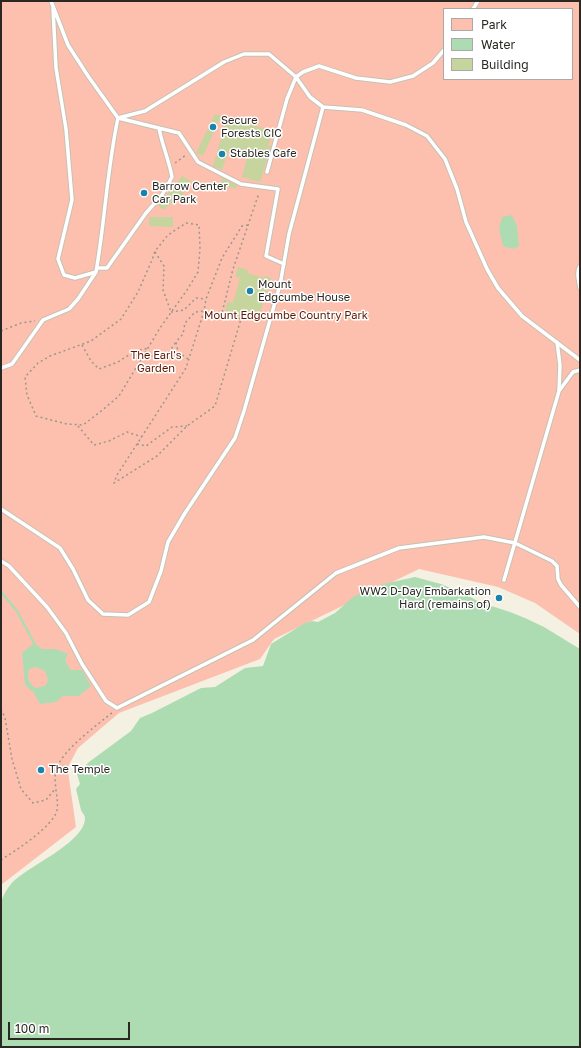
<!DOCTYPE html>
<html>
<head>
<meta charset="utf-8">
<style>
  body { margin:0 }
  #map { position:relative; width:581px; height:1048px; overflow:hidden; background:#f5f1e2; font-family:"Golos Text",sans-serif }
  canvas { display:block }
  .frame { position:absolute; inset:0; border:2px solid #2a2823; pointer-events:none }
  .legend { position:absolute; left:443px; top:8px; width:130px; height:72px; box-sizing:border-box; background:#fff; border:1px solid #aaa9a7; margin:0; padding:5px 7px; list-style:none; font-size:12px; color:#2a2823 }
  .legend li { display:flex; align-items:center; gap:8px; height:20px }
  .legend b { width:20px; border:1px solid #aaa9a7 }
  .scale { position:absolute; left:8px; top:1022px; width:122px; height:18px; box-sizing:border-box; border:2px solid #2a2823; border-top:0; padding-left:5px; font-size:12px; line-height:14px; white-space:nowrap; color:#2a2823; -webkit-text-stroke:3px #fff; paint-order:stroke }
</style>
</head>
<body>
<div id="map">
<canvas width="581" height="1048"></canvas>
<div class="frame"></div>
<ul class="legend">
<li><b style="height:11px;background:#fdc0ae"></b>Park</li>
<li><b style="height:11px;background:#aedcb2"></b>Water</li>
<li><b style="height:11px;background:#c6d49d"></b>Building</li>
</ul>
<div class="scale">100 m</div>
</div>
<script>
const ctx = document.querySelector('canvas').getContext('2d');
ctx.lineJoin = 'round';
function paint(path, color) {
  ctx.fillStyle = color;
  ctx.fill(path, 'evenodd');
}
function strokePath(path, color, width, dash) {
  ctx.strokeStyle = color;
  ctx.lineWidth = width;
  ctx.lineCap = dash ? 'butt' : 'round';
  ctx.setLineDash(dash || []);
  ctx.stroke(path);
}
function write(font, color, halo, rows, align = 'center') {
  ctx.font = font + ' "Golos Text",sans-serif';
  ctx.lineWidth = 3;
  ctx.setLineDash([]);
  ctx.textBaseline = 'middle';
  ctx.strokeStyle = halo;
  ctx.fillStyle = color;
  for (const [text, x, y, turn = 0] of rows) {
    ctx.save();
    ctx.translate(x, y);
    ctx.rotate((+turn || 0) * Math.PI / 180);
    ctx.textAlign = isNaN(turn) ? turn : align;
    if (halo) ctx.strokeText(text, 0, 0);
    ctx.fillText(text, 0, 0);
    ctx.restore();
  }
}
paint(new Path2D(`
  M1 1H580V634L535 603 498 587 419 569 415 571 274 639 260 659 119 713 78 748 69 765 68 771 76 827 1 885ZM444 9H572V79H444Z`), '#fdc0ae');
paint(new Path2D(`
  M512 215 517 226 519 246 513 249 503 246 499 229 502 217Z
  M415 577 441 584 467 595 479 602 510 612 525 618 544 627 580 649V1047H1V902C3 895 7 889 11 884 27 866 85 843 85 818 85 815 82 813 81 810 79 803 78 796 76 789L80 784 77 774 89 762 131 731 140 718 152 713 201 688 215 687 245 668 263 666 271 644 305 623 312 621 318 622 335 613 353 597 367 590 383 584Z
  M34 643 42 649H56L68 654 65 661 71 670H82L91 686 79 696H63L56 702 40 704 34 693 25 685 22 653ZM36 667 45 671 48 680 45 686 35 688C28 682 27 678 29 669Z`), '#aedcb2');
strokePath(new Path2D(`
  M1 592 17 611 34 643`), '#aedcb2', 2.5);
paint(new Path2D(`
  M215 114 221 116 203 156 196 153Z
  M227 118 273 131 268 146H271L260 182 242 177 247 158 228 152 222 170 213 166Z
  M182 176 191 181 180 199 178 198 176 201 175 200 163 210 158 204 173 188Z
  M222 178 237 185 235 189 220 184Z
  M149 217H173V227L149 226Z
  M238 267 248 270 247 273 264 278 265 276 271 278 260 313 262 314 260 323 225 312 228 301 233 303 240 278 235 277Z`), '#c6d49d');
const lane = new Path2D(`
  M51 1 68 45 88 76 118 118 145 111 224 62 244 54H269L296 77 310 97 323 107 362 110 406 125 427 136 445 159 457 189 466 222 487 269 498 288 522 316 580 360
  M53 8 56 68 66 129 72 200 58 259 64 275 75 278 96 272C105 221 107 169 118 118L179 133 198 162 241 184 278 189 266 256 284 264
  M473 9 478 1
  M267 172 287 99 296 77 303 72 319 66 356 78 390 82 413 76 433 63 444 50
  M580 266C576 272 579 281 580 288
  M97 268H107L146 213 162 195 172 177C169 160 162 145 159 128
  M557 342 560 365 559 391 573 372 580 370
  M1 368 12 364 43 320 69 309 78 299 96 272
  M1 509 60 548 73 569 88 600 103 614 128 615 149 602 161 571 168 542 185 513 235 438 244 411 280 285 289 234 323 107
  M1 561 9 566 47 607 66 633 82 664 106 701 117 708 253 640 336 573 399 548 484 537 515 543 552 561 557 566 558 579 561 585 580 607
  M504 580 559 391`);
strokePath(lane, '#c6c1b4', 5.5);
strokePath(new Path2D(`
  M175 163 186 155
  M186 223 199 225 200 249 198 272 187 290 160 328 119 396 100 412 83 425 67 424 36 416 27 395 25 377 38 363 50 356 91 341 121 319 138 292 152 260 155 251 168 235Z
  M248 225 242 226 222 258 206 299 204 311 186 368 117 475 114 483 157 456 187 426 215 406 241 319 222 313 233 269 259 193
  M155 252 164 266 163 290 171 312
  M171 312 184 310 196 298 206 299
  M1 331 21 323 35 321
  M82 345 91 361 99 369 118 362 135 351 149 348
  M146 354 157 358 167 355 176 342
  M188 359 178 352 176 342 183 334 185 323 195 312 204 311
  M78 426 94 445 109 441 127 432 142 437
  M137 444 146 446 172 427 187 426
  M1 709 5 718 12 759 21 789 33 803 46 800 55 789
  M1 860C15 851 54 826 57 810 59 798 53 784 56 770 62 750 96 726 113 712`), '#9a978c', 1.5, [2, 3]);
strokePath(lane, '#fff', 3.5);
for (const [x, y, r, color] of [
  [213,127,4,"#1983ab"],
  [222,154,4,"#1983ab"],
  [144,193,4,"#1983ab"],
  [250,291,4,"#1983ab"],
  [499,598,4,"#1983ab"],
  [41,770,4,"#1983ab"]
]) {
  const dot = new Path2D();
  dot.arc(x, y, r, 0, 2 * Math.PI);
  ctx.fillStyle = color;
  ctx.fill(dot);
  strokePath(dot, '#fff', 1.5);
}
write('11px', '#2a2823', '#fff', [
  ["Secure",221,121],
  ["Forests CIC",221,134],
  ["Stables Cafe",230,154],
  ["Barrow Center",152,187],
  ["Car Park",152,200],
  ["Mount",258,285],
  ["Edgcumbe House",258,298],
  ["WW2 D-Day Embarkation",491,592,"right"],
  ["Hard (remains of)",491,605,"right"],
  ["The Temple",49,770]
], 'left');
write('11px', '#5d1802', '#fff', [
  ["Mount Edgcumbe Country Park",286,316],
  ["The Earl's",156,356],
  ["Garden",156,369]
]);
</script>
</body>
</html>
